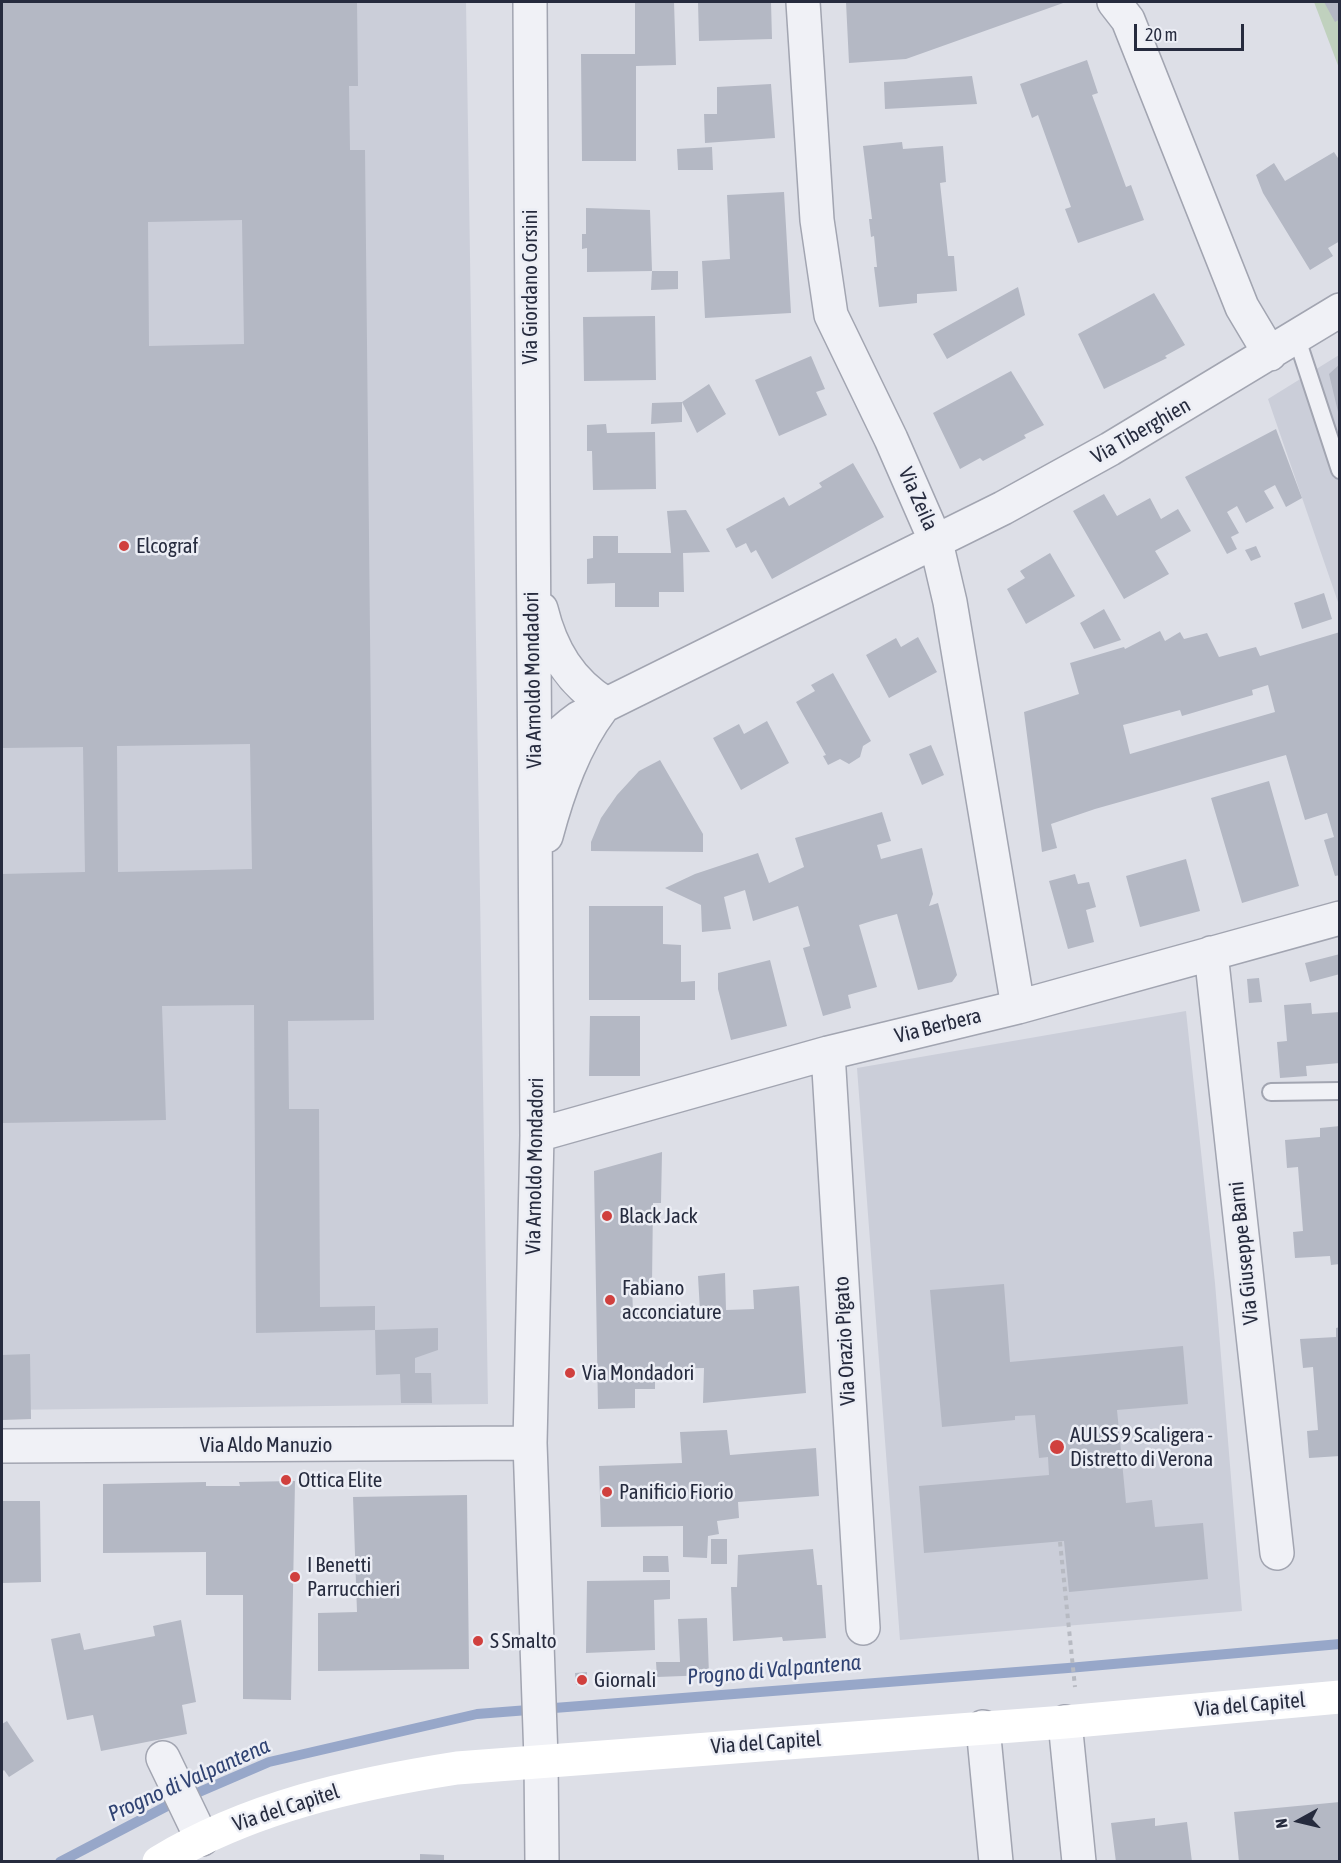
<!DOCTYPE html>
<html>
<head>
<meta charset="utf-8">
<style>
  body { margin:0 }
  #map { position:relative; width:1341px; height:1863px; overflow:hidden; background:#dddfe7; font-family:"Asap Condensed",sans-serif }
  canvas { display:block }
  .frame { position:absolute; inset:0; border:3px solid #262b3e; pointer-events:none }
  .north { position:absolute; left:1269px; top:1791px; width:60px; height:60px; -webkit-text-stroke:4px #eceef5; paint-order:stroke; rotate:262deg; font-size:16px; font-weight:700; line-height:24px; text-align:center; color:#262b3e }
  .north::after { content:''; display:block; margin:auto; width:21px; height:27px; background:#262b3e; clip-path:polygon(50% 0,100% 100%,50% 72%,0 100%) }
  .scale { position:absolute; left:1134px; top:24px; width:110px; height:27px; box-sizing:border-box; border:3px solid #262b3e; border-top:0; padding-left:8px; font-size:18px; line-height:21px; white-space:nowrap; color:#262b3e; -webkit-text-stroke:4px #eceef5; paint-order:stroke }
</style>
</head>
<body>
<div id="map">
<canvas width="1341" height="1863"></canvas>
<div class="frame"></div>
<div class="north">N</div>
<div class="scale">20 m</div>
</div>
<script>
const ctx = document.querySelector('canvas').getContext('2d');
ctx.lineJoin = 'round';
function paint(path, color) {
  ctx.fillStyle = color;
  ctx.fill(path, 'evenodd');
}
function strokePath(path, color, width, dash) {
  ctx.strokeStyle = color;
  ctx.lineWidth = width;
  ctx.lineCap = dash ? 'butt' : 'round';
  ctx.setLineDash(dash || []);
  ctx.stroke(path);
}
function write(font, color, halo, rows, align = 'center') {
  ctx.font = font + ' "Asap Condensed",sans-serif';
  ctx.lineWidth = 5;
  ctx.setLineDash([]);
  ctx.textBaseline = 'middle';
  ctx.strokeStyle = halo;
  ctx.fillStyle = color;
  for (const [text, x, y, turn = 0] of rows) {
    ctx.save();
    ctx.translate(x, y);
    ctx.rotate((+turn || 0) * Math.PI / 180);
    ctx.textAlign = isNaN(turn) ? turn : align;
    if (halo) ctx.strokeText(text, 0, 0);
    ctx.fillText(text, 0, 0);
    ctx.restore();
  }
}
paint(new Path2D(`
  M2 2H466L488 1404 2 1410Z
  M1339 355V605L1268 399Z
  M1186 1011 1215 1283 1242 1611 900 1640 857 1068Z`), '#cbced9');
paint(new Path2D(`
  M1314 2H1339V68Z`), '#c0d1be');
strokePath(new Path2D(`
  M60 1862 169 1805 269 1762 477 1714 1068 1668 1340 1644`), '#97a7c9', 10);
paint(new Path2D(`
  M2 2H357L358 86H349L350 150H365L374 1020 288 1021 289 1109H319L320 1307 375 1306V1330L438 1328V1350L415 1358V1373H431L432 1403H401L400 1374 376 1375 375 1330 256 1333 254 1005 162 1006 166 1120 2 1123V874L85 872 83 747 2 748ZM242 220 244 344 149 346 148 222ZM250 744 252 869 118 872 117 746Z
  M635 2H674L676 65 636 66V161H582L581 54H635Z
  M698 2H771L772 39 699 41Z
  M846 2H1066L906 59 849 63Z
  M1324 2H1340V19L1335 22Z
  M1087 60 1098 93 1092 95 1126 187 1131 185 1144 220 1078 243 1065 209 1071 207 1038 115 1032 118 1020 84Z
  M972 76 977 104 885 109 884 82Z
  M771 84 775 138 705 143 704 114H717V87Z
  M902 142 903 149 943 146 946 182 940 183 948 256H954L957 291 917 294V303L879 307 874 267H877L874 236 871 237 869 219H872L863 146Z
  M712 147 713 170H678L677 149Z
  M1334 152 1340 161V241L1328 248 1333 256 1310 270 1263 193 1256 175 1274 163 1285 181Z
  M784 192 791 313 705 318 702 261 730 259 727 195Z
  M586 208 650 210 652 271H678V289L651 290 652 271 587 272V248L582 249V234H586Z
  M1018 287 1025 315 947 359 933 334Z
  M1154 293 1185 345 1165 356 1167 358 1104 389 1078 334Z
  M655 316 656 380 584 381 583 317Z
  M811 356 825 389 816 392 827 415 779 436 755 380Z
  M1340 364V416H1339L1329 374Z
  M1011 371 1044 425 1024 435 1026 438 983 461 980 458 960 469 933 413Z
  M709 384 726 414 697 433 682 402V422L651 424 652 403 682 402Z
  M606 424 607 433 655 432 656 489 593 490 592 451H587V425Z
  M1276 429 1302 498 1286 507 1275 485 1264 491 1274 508 1246 523 1237 506 1227 512 1239 533 1231 537 1237 549 1227 554 1185 477Z
  M853 463 884 517 772 579 756 550 751 553 746 543 736 548 726 529 784 497 789 506 822 487 819 483Z
  M1104 494 1117 516 1150 498 1161 519 1178 509 1191 531 1155 551 1169 574 1124 599 1073 511Z
  M686 510 710 552 683 553 684 592H659V607H615V583L587 584V559L593 558V536H618V553H671L667 511Z
  M1256 546 1261 557 1251 561 1245 550Z
  M1050 553 1075 596 1026 624 1007 589 1025 578 1020 571Z
  M1324 593 1332 619 1302 629 1294 603Z
  M1104 609 1121 640 1094 649 1080 623Z
  M1160 631 1165 641 1180 632 1184 639 1207 633 1219 657 1256 647 1260 656 1340 632V875L1335 876 1324 840 1334 837 1327 813 1305 820 1286 755 1095 809 1051 824 1057 848 1042 852 1024 712 1079 694 1070 663 1124 647 1125 649ZM1268 685 1275 712 1130 754 1123 725 1180 710 1182 716 1253 695 1252 690Z
  M918 637 937 672 889 698 866 655 896 638 901 647Z
  M833 673 871 741 863 746 860 757 849 764 840 759 828 765 823 756 826 755 796 702 815 691 811 685Z
  M767 721 789 763 741 790 713 738 739 724 744 734Z
  M931 745 944 775 922 785 909 754Z
  M660 760 703 834V852L591 851V842L601 818 617 795 639 771Z
  M1269 781 1299 886 1242 903 1211 798Z
  M882 812 891 841 877 845 881 859 922 848 933 894 929 906 938 903 957 975 952 982 918 990 897 914 875 920 859 925 877 987 848 995 851 1008 823 1016 803 948 810 946 798 906 753 921 745 890 724 897 731 929 702 932 701 905 665 888 695 874 758 853 769 883 804 867 795 838Z
  M1186 859 1200 911 1140 927 1126 876Z
  M1075 874 1078 884 1089 882 1096 907 1086 910 1094 942 1068 949 1049 881Z
  M589 906H663V944L681 945V982L695 981V1000H589Z
  M1340 954V974L1310 982 1305 963Z
  M770 960 787 1026 731 1040 718 989V973Z
  M1259 978 1262 1002 1249 1003 1247 979Z
  M1311 1003 1312 1014 1340 1012V1063L1306 1066 1307 1076 1280 1078 1277 1042 1287 1041 1284 1005Z
  M590 1016H640V1076H589Z
  M1340 1126V1264L1331 1265 1330 1256 1295 1258 1293 1232 1303 1231 1298 1167 1287 1168 1285 1140 1320 1137V1128Z
  M662 1152 661 1203H653L652 1284 632 1285 633 1313 700 1311 698 1276 725 1273 726 1310 754 1309 753 1290 799 1286 806 1393 703 1403 704 1368 655 1369V1389H635V1408L598 1409 594 1171Z
  M1004 1284 1010 1362 1183 1346 1188 1404 1117 1410 1126 1503 1152 1500 1155 1527 1203 1523 1208 1579 1069 1592 1064 1541 924 1553 919 1486 1049 1475 1048 1457 1039 1458 1035 1415 1015 1416V1420L942 1427 930 1290Z
  M1340 1327V1456L1309 1458 1307 1431 1318 1430 1313 1367 1303 1368 1300 1339 1336 1337V1328Z
  M30 1354 31 1419 2 1420V1355Z
  M727 1430 730 1455 816 1448 819 1496 738 1502 739 1518 717 1521 719 1534 708 1536 707 1558 683 1557V1526L601 1527 599 1466 682 1463 680 1432Z
  M295 1481 291 1700 243 1699V1595H206V1552L103 1553V1484L206 1482V1486H240L239 1482Z
  M467 1495 469 1669 318 1671V1613L357 1612 353 1497Z
  M2 1501H40L41 1582 2 1583Z
  M711 1539H727V1564H711Z
  M813 1549 817 1585H822L826 1638 783 1641 782 1637 733 1641 731 1587H737L738 1555Z
  M643 1556H668L669 1572H643Z
  M670 1580V1599L654 1600 655 1650 586 1653 587 1581Z
  M707 1618 709 1675 657 1677 656 1662H680L678 1619Z
  M181 1620 196 1702 182 1705 187 1734 101 1751 93 1715 67 1720 51 1639 80 1633 84 1650 155 1636 153 1626Z
  M587 1672V1684L576 1685 575 1673Z
  M7 1721 34 1761 9 1777 4 1770 2 1772V1724Z
  M1340 1802V1862H1239L1234 1812Z
  M1155 1818V1826L1187 1822 1192 1862H1116L1111 1823Z
  M420 1854 444 1855V1862H420Z`), '#b4b8c4');
const lane = new Path2D(`
  M1296 336 1340 470
  M1271 1092 1340 1091`);
const street = new Path2D(`
  M530 2 537 1135 530 1443 541 1759 542 1862
  M803 2 817 220 831 315 891 439 936 542 950 602 1018 1007
  M1114 2 1128 20 1242 307 1270 354
  M541 609C551 650 570 682 606 704
  M535 774C543 749 558 733 579 718L1003 508 1110 449 1340 310
  M546 836C558 791 574 745 602 708
  M1211 953 1277 1553
  M828 1053 863 1628
  M537 1135 828 1053 1018 1007 1340 918
  M2 1446 530 1443
  M1065 1722 1079 1862
  M983 1727 996 1862
  M163 1758 202 1839`);
strokePath(lane, '#a2a5b1', 20);
strokePath(street, '#a2a5b1', 36);
strokePath(new Path2D(`
  M1060 1542 1075 1687`), '#b7bac2', 4, [4.5, 4.5]);
strokePath(lane, '#f0f1f6', 16);
strokePath(street, '#f0f1f6', 33);
strokePath(new Path2D(`
  M159 1862C250 1807 354 1784 457 1768L1065 1722 1340 1697`), '#fff', 33);
for (const [x, y, r, color] of [
  [124,546,6,"#d0403e"],
  [607,1216,6,"#d0403e"],
  [610,1300,6,"#d0403e"],
  [570,1373,6,"#d0403e"],
  [1057,1447,8,"#d0403e"],
  [286,1480,6,"#d0403e"],
  [607,1492,6,"#d0403e"],
  [295,1577,6,"#d0403e"],
  [478,1641,6,"#d0403e"],
  [582,1680,6,"#d0403e"]
]) {
  const dot = new Path2D();
  dot.arc(x, y, r, 0, 2 * Math.PI);
  ctx.fillStyle = color;
  ctx.fill(dot);
  strokePath(dot, '#eceef5', 2);
}
write('21px', '#262b3e', '#eceef5', [
  ["Via Giordano Corsini",530,287,-90],
  ["Via Tiberghien",1141,431,-30],
  ["Via Zeila",918,499,66],
  ["Via Arnoldo Mondadori",533,680,-91],
  ["Via Berbera",938,1026,-14],
  ["Via Arnoldo Mondadori",535,1166,-89],
  ["Via Giuseppe Barni",1244,1253,-96],
  ["Via Orazio Pigato",845,1341,-93],
  ["Via Aldo Manuzio",266,1445],
  ["Via del Capitel",1250,1705,-5],
  ["Via del Capitel",766,1743,-4],
  ["Via del Capitel",286,1808,-18]
]);
write('21px', '#262b3e', '#eceef5', [
  ["Elcograf",136,546],
  ["Black Jack",619,1216],
  ["Fabiano",622,1288],
  ["acconciature",622,1312],
  ["Via Mondadori",582,1373],
  ["AULSS 9 Scaligera -",1070,1435],
  ["Distretto di Verona",1070,1459],
  ["Ottica Elite",298,1480],
  ["Panificio Fiorio",619,1492],
  ["I Benetti",307,1565],
  ["Parrucchieri",307,1589],
  ["S Smalto",490,1641],
  ["Giornali",594,1680]
], 'left');
write('italic 22px', '#304373', '#eceef5', [
  ["Progno di Valpantena",774,1670,-5],
  ["Progno di Valpantena",189,1780,-24]
]);
</script>
</body>
</html>
